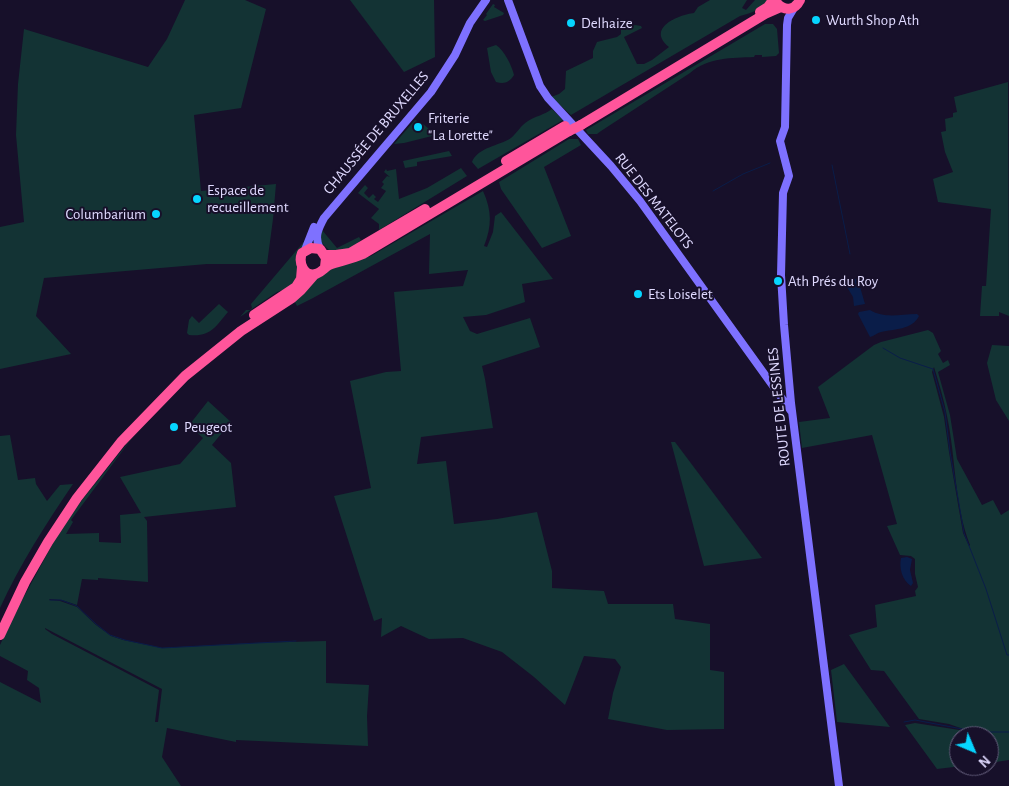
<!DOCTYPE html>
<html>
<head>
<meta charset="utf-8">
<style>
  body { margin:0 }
  #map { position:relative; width:1009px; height:786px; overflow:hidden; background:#17102a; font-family:"Alegreya Sans",sans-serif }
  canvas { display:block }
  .north { position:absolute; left:949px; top:726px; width:50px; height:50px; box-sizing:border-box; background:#17102a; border:1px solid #67617f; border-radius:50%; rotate:135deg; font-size:14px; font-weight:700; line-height:20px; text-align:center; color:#e0daff }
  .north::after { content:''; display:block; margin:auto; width:18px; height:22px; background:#06d5ff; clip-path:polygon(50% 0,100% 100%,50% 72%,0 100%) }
</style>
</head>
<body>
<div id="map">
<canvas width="1009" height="786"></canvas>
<div class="north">N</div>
</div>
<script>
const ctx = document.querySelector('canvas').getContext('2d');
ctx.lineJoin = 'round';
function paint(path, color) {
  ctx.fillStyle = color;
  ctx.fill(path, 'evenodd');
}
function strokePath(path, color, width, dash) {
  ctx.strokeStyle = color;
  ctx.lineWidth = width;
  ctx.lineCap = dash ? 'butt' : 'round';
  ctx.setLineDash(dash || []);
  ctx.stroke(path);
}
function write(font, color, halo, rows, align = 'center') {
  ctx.font = font + ' "Alegreya Sans",sans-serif';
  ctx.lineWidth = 4;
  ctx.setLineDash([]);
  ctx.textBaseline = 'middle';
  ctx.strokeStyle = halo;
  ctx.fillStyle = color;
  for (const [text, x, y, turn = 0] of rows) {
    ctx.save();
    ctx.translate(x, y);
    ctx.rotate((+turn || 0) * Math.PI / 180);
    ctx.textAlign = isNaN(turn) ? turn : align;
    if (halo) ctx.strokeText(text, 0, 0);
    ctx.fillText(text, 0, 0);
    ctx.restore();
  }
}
paint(new Path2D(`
  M185 0H245L266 9 241 108 194 115 201 191 276 184 273 219 267 264H207L44 278 36 316 71 354 0 369V227L24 222 16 135 18 84 24 29 148 67 167 39Z
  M350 0H434L435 57 404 72Z
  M710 0H747L742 8 746 10 755 0H771C762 9 752 13 740 16L571 115 551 97 559 94 565 89 566 71 593 58V51L597 42 617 37 621 34V30L635 25 641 26 642 28 624 37 637 64H644L652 60 669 47C646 28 678 15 694 13L698 7Z
  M493 4 495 5 494 7 504 13 503 15 485 21 483 20 487 15 486 14Z
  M765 24H773L777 29 779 53 776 56 762 57V55H755L754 57C732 58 708 57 690 73L601 131 597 134H588L586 130Z
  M496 45C504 50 512 66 514 75 509 83 504 84 496 82L491 72 487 48Z
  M1008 82 1009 316 999 312V316H980L982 286H986L991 209 938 202 933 179 953 172 945 152 941 132 946 131 945 119 953 117V113L957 112 954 97Z
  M552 109 563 120 478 169 472 162C478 147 499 146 511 138 517 133 521 125 528 121 536 116 544 115 552 109Z
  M415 120 422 123 436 135 404 143 394 144Z
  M569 139H578L581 145 544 167 571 236 542 248 501 189 499 182Z
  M449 151 452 156 417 162V166L405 168 403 161Z
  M461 168 467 176 379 230V224L371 218 379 209 358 193 365 185 368 188 364 193 369 198 373 194 376 197 374 199 378 202 386 191 381 188 384 184 382 182 387 176 390 177 384 172 386 169 387 171 396 169 399 199 427 188Z
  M483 191C492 211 492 226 484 246L487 247 493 232 495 216 501 212 553 279 522 284 525 302 486 315 463 317 470 331 477 334 530 318 540 347 482 366 485 379 493 428 421 437 417 464 446 461 454 524 497 519 537 512 552 571V588L604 591 608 604H673L675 619 710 624V670L724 672V729L667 730 608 719 613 693 621 667 615 659 584 656 565 705 534 677 502 652 463 638 429 639 401 626 381 637 382 618 374 621 334 496 371 488 350 381 386 372 401 371 394 292 463 286 468 270 429 274 430 234 313 298 297 306 294 300 314 278 336 265 371 256Z
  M322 230 337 248 359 237 361 240 350 250 331 252 321 242 320 233Z
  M307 238 300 270 292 287 277 292 240 317 246 310H250L252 308 251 304Z
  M219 304 228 312C215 327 211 337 189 335L187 333 189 320 192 316 199 323Z
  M928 330 933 333 941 351 938 354 943 363 948 360 950 365 938 372 950 415 957 459 982 505 993 500 1001 515 1009 510V760L989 763V736H959V766H962L937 769 905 725 915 723 972 732 949 724 919 719 884 671 871 670 849 635 877 627 875 605 916 596 915 591 918 587 915 574V559L911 556 900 555 887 526 897 524 872 435 802 448 799 422 830 418 818 387 874 345 881 342ZM934 367C939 383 944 400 947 416 956 458 954 504 970 545L969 546 963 533 949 452 944 417 932 372Z
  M992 345 1009 346V421L996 400 987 363Z
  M208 401 231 422 212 445 231 463 236 507 144 517 147 521 148 582 98 578V580L82 579 77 605 62 600 50 599 49 600 60 601 77 607 96 625 111 636 123 640 162 648 253 643 326 641V683L369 685 367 716 368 746 236 740V742L167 728 162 757 181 786H0V682L41 703 39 688 27 680 28 671 0 656V645L20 604 58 534 82 500 135 434 71 520 73 522 66 534 99 533V542L121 543 120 515 141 513 120 477 180 464 203 438 192 428 193 427 190 424ZM45 628 162 689 158 722H155L159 690 52 634 45 629Z
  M10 435 18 480 35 478 36 484 47 501 60 485 73 484C46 524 20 564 0 608V436Z
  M671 442H675L762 558 704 566Z
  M844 664 890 727 837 722 831 670Z`), '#133334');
paint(new Path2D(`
  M853 278 858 280 865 304 854 306 853 297 847 287 849 280Z
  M870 310C885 319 900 314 917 314L919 316C912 330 894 329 881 332 877 333 874 336 870 337L858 314 859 312Z
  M907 557 912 559 910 570 913 583 911 586C902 580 899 568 901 558Z`), '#0a1d49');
strokePath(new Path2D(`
  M832 165 850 254
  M713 191 743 174 770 163
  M883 348 900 358 933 369 945 412 950 452 964 533 986 589 1007 655H1009
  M50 600H61L77 606 96 624 110 635 125 640 162 648 296 641
  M904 722 915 720 978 732H1009`), '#0a1d49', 1);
strokePath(new Path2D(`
  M508 0 540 86 548 98 611 166 640 201 791 411
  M794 8 788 18 787 25 785 127 780 141 789 176 783 193 781 275 784 325 791 403 839 786
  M320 249C314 237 318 229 324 218L431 92 455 55 470 23 486 0
  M305 250 314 227`), '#7e71ff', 8);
strokePath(new Path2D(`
  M777 3C785 12 795 10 800 0
  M760 12 768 7 773 0
  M581 125 765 14 781 7
  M506 161 565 126
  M325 255H336L350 253 425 209
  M325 267 326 258 320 249 311 248 302 253C298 263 304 277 316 274 322 272 324 268 329 265 340 261 352 259 363 254L569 131
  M254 315 296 287 301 279 302 267
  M0 635 25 582 48 542 77 498 121 442 185 376 241 331 292 298 301 290 315 274`), '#ff559b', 10);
strokePath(new Path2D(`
  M569 131 581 125`), '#ff559b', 10);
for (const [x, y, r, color] of [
  [816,20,5,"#06d5ff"],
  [571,23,5,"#06d5ff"],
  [418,127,5,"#06d5ff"],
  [197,199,5,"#06d5ff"],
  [156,214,5,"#06d5ff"],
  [778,281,5,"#06d5ff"],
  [638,294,5,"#06d5ff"],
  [174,427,5,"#06d5ff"]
]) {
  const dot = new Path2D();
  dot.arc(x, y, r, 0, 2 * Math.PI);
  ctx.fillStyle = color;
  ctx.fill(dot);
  strokePath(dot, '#17102a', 2);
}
write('15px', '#e0daff', '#17102a', [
  ["Wurth Shop Ath",826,20],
  ["Delhaize",581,23],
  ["Friterie",428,118],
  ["\"La Lorette\"",428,135],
  ["Espace de",207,190],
  ["recueillement",207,207],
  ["Columbarium",146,214,"right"],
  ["Ath Prés du Roy",788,281],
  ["Ets Loiselet",648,294],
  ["Peugeot",184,427]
], 'left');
write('15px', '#e0daff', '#17102a', [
  ["CHAUSSÉE DE BRUXELLES",376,133,-50],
  ["RUE DES MATELOTS",654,201,52],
  ["ROUTE DE LESSINES",779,407,-96]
]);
</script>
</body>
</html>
